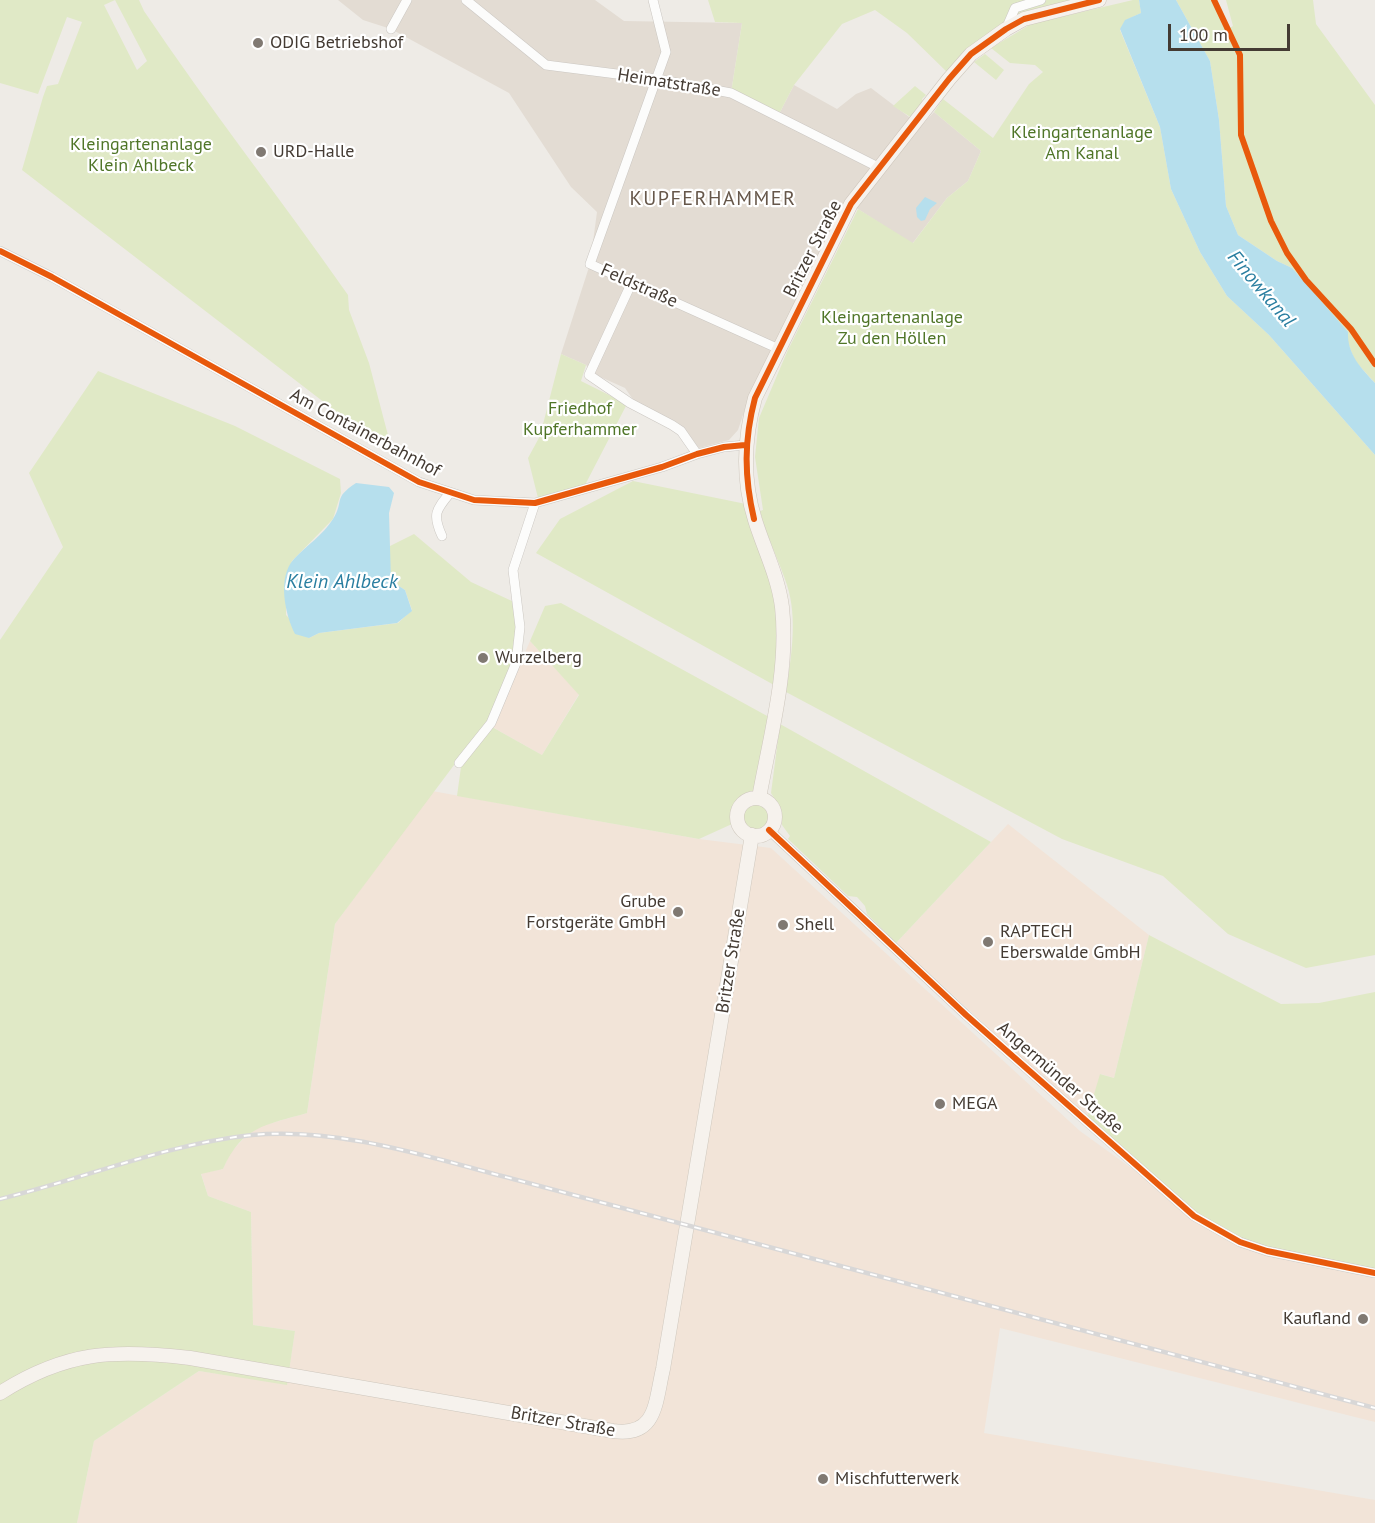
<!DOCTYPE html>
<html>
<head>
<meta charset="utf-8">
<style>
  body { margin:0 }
  #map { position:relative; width:1375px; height:1523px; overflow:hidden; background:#eeebe6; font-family:"PT Sans",sans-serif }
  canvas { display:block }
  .scale { position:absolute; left:1168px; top:24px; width:122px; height:27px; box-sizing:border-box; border:3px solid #443b33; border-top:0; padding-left:8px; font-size:18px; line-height:21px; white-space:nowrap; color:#443b33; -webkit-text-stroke:4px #fff; paint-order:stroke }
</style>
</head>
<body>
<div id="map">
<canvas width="1375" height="1523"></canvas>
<div class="scale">100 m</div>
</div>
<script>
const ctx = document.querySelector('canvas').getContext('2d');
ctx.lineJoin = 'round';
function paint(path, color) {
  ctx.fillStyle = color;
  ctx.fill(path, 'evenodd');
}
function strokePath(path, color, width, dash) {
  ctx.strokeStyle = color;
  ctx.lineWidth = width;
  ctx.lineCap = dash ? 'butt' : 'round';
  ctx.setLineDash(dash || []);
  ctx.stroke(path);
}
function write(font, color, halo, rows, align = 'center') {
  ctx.font = font + ' "PT Sans",sans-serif';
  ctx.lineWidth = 4.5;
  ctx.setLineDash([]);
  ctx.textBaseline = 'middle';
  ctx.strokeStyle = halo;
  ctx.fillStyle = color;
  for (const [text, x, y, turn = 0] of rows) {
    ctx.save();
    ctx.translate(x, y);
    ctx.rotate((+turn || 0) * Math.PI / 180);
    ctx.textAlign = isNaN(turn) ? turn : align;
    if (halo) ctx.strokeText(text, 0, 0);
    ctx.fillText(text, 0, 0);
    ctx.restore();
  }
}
paint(new Path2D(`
  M338 0H595L624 21 742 23 731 93 778 116 794 85 837 109 856 94 871 88 921 126 934 112 981 151 968 181 947 198 912 244 847 202 750 394 738 430 729 440 699 448 678 423 636 404 625 388 596 375 586 365 561 354 590 264 597 212 571 187 509 93 391 29 363 20Z`), '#e3dcd3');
paint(new Path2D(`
  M530 641 579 694 542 755 492 727Z
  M432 791 699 839 771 848 1080 1131 1174 1199 1375 1272V1422L1000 1328 984 1433 1375 1500V1523H77L94 1441 199 1371 287 1384 295 1331 253 1325 251 1212 208 1196 201 1173 223 1169 230 1153 254 1128 307 1113 335 924Z
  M1008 824 1149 935 1114 1078 1101 1074 1087 1118 896 943Z`), '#f2e4d8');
paint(new Path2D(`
  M0 0H139L144 11C209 108 281 199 348 295L349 310 369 363 389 439 377 443 22 170 43 97 47 86 58 84 82 22 67 17 38 94 0 83ZM115 0 147 61 137 70 104 5Z
  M708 0H1078L1024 16 949 74 907 33 875 10 842 24 794 85 778 116 731 93 742 23 715 22Z
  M1133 0H1139L1141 13 1126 20 1120 30 1160 127 1171 189 1200 252 1227 296 1269 335 1375 455V955L1306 968 1228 934 1163 876 1062 839 786 692C791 658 798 619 787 585 779 560 766 536 760 511L763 510 755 457 759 418 787 352 858 209 913 243 947 198 968 181 981 151 934 112 943 99 993 138 1029 84 1043 72 1035 65 1010 63 991 48 1031 24Z
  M1176 0H1214L1228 29 1233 26 1226 0H1313L1316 24 1375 105V383L1355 361 1347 341 1292 268 1277 261 1238 235 1226 206 1219 120 1210 61Z
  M985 54 1004 70 996 80 974 62Z
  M915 86 926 95 922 99 924 104 912 118 893 106Z
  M561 354 586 365 581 381 627 404 585 485 538 498 528 458 540 436Z
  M98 371 235 426 340 479 341 493 333 519 292 561 286 578V615L309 638 319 633 398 623 412 610 405 590 391 581 388 547 414 534 471 582 514 602 516 628 512 661 487 721 335 924 307 1113C266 1125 242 1126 223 1169L201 1174 208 1196 251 1212 253 1325 295 1331 287 1385 199 1371 94 1441 77 1523H0V640L63 547 29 473Z
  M633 481 746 504 771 574 780 637 774 685 536 553 560 519Z
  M561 603 769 717 754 790 737 806 732 824 699 839 457 796 461 767 492 727 542 755 579 695 530 641 545 606Z
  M780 724 991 842 896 943 867 914 865 906 857 897 848 896 788 839 790 836 782 825 781 809 771 793Z
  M743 817a13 13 0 1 1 26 0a13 13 0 1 1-26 0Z
  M1149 935 1281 1004 1319 1003 1375 992V1272L1288 1256 1216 1230 1087 1118 1100 1074 1114 1078Z`), '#e0e9c6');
paint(new Path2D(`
  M1139 0H1176L1210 61 1219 120 1226 206 1238 235 1277 261 1292 268 1348 332C1347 354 1361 368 1375 383V455L1269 335 1227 296 1200 252 1171 189 1160 127 1120 29 1125 20 1141 13Z
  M925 197 937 203 930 209 925 220 921 221 917 217 916 208Z
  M356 483 389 487 394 493 389 513 391 581 405 590 412 611 397 623 319 633 309 638 295 634C285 614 277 577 294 559 306 546 323 535 333 519 345 500 332 499 356 483Z`), '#b6dfed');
const street = new Path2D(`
  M466 0 546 65 656 79 731 93 878 167
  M653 0 666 52 590 264 779 349
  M391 29 407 0
  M1006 29 1015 8 1041 0
  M0 251 52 277 419 482 474 500 535 503 662 467 697 454 724 447 745 445
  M632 282 589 375 630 403 672 425 681 431 697 454
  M442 536C432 514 436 510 450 493
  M459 763 491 723 516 663 520 627 513 570 535 503
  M769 830 966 1015 1194 1216 1240 1242 1267 1251 1375 1273`);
const secondary = new Path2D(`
  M759 798C770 737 789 670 782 607 778 576 764 549 755 520 742 479 744 438 755 398L851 204 949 79 971 54 1006 29 1024 19 1099 0
  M737 817a19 19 0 1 1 38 0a19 19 0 1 1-38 0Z
  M0 1393C66 1351 114 1349 190 1358L613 1431C657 1437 655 1403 663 1369L752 835`);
strokePath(street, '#cbc7c2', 10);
strokePath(secondary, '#cec7bd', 15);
strokePath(street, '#fcfcfb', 9);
strokePath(secondary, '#f6f2ed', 14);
const rail = new Path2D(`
  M0 1199C83 1179 166 1144 252 1135 341 1127 431 1158 517 1180L1375 1408`);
strokePath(rail, '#d8d7d7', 4.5);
strokePath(rail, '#fff', 2, [7]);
strokePath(new Path2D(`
  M1214 0 1240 55 1241 135 1271 221 1287 253 1306 280 1351 329 1375 364
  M0 251 52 277 419 482 474 500 535 503 662 467 697 454 724 447 745 445
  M754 519C744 476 744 440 755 398L851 204 949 79 971 54 1006 29 1024 19 1099 0
  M769 830 966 1015 1194 1216 1240 1242 1267 1251 1375 1273`), '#e8590c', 6);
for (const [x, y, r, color] of [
  [258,43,6,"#807972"],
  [261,152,6,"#807972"],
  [483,658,6,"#807972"],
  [678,912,6,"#807972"],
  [783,925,6,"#807972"],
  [988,942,6,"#807972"],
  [940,1104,6,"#807972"],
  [1363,1319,6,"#807972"],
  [823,1479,6,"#807972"]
]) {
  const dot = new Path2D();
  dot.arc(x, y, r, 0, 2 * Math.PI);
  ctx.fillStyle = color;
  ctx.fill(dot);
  strokePath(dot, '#fff', 2);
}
write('18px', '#443b33', '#fff', [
  ["ODIG Betriebshof",270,43],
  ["URD-Halle",273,152],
  ["Wurzelberg",495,658],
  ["Grube",666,902,"right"],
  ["Forstgeräte GmbH",666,923,"right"],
  ["Shell",795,925],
  ["RAPTECH",1000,932],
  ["Eberswalde GmbH",1000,953],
  ["MEGA",952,1104],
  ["Kaufland",1351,1319,"right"],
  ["Mischfutterwerk",835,1479]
], 'left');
write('18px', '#443b33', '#fff', [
  ["Heimatstraße",669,83,9],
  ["Britzer Straße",813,249,-63],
  ["Feldstraße",639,286,24],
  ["Am Containerbahnhof",365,433,28],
  ["Britzer Straße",731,961,-81],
  ["Angermünder Straße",1060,1078,41],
  ["Britzer Straße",563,1422,10]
]);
write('18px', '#4f7527', '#fff', [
  ["Kleingartenanlage",1082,133],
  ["Am Kanal",1082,154],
  ["Kleingartenanlage",141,145],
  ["Klein Ahlbeck",141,166],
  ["Kleingartenanlage",892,318],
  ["Zu den Höllen",892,339],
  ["Friedhof",580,409],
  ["Kupferhammer",580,430]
]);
ctx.letterSpacing = '1.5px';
write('20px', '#66574a', '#fff', [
  ["KUPFERHAMMER",713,199]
]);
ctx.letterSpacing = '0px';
write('italic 20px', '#297ea0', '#fff', [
  ["Finowkanal",1261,289,50],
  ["Klein Ahlbeck",342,582]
]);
</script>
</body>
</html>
